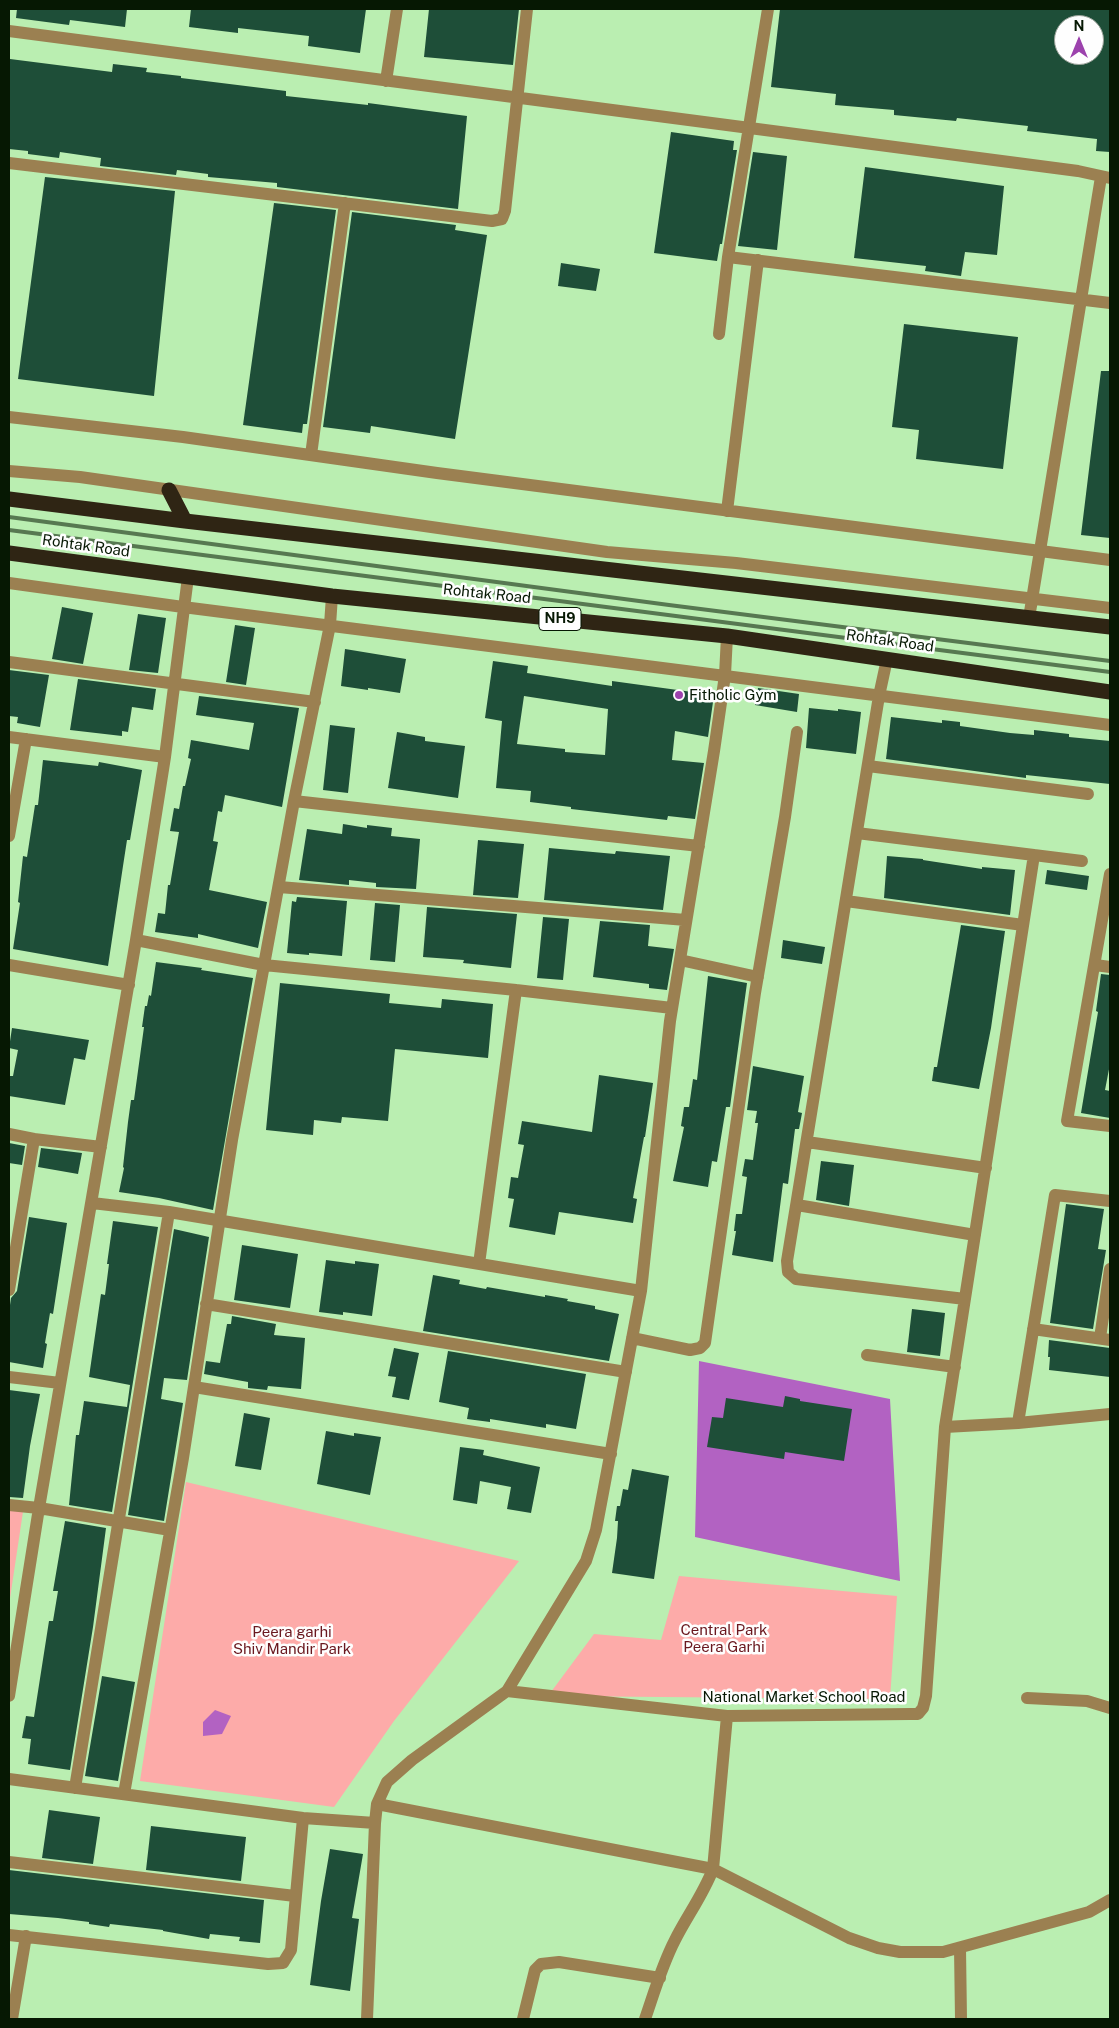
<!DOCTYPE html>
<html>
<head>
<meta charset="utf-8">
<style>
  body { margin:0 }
  #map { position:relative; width:1119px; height:2028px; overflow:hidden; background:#baeeb1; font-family:"Public Sans",sans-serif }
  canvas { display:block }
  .frame { position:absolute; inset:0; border:10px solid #061803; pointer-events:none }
  .north { position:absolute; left:1054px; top:15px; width:50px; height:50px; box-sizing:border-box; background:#fefefe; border:1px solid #9ba29a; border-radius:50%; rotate:0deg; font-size:14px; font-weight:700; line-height:20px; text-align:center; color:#061803 }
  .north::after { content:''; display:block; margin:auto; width:18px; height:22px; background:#9c42ad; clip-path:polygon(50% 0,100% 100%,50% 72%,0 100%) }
</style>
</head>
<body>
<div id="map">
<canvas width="1119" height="2028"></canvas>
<div class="frame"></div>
<div class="north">N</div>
</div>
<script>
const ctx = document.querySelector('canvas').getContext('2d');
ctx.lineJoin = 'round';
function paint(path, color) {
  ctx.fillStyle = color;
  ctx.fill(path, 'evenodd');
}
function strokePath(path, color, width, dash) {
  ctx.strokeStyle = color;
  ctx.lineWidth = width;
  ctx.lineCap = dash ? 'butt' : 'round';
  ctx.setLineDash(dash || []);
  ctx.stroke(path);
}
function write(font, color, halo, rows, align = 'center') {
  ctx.font = font + ' "Public Sans",sans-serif';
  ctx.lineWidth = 5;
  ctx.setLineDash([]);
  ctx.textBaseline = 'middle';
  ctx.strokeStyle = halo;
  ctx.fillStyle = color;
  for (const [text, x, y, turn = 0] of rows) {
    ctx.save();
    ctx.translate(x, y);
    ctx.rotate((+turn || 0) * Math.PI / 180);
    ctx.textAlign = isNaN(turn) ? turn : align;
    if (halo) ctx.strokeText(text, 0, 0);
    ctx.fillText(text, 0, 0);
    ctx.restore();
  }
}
paint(new Path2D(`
  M186 1482 519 1561 394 1721 334 1807 140 1781Z
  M9 1503 24 1505 9 1605Z
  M679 1576 897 1596 890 1699 548 1696 594 1634 661 1640Z`), '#fdaba9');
paint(new Path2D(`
  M699 1361 890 1399 900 1581 695 1537Z
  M215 1710 231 1716 222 1734 203 1736V1722Z`), '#b262c2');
paint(new Path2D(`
  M17 9H127L125 27 70 20 69 25 16 18Z
  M191 9H366L360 53 308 46 309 36 238 28V33L189 27Z
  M429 9H519L513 65 424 57Z
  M780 9H1110V152L1096 151 1097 139 1027 131 1028 126 957 118 956 121 894 115V110L835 105 836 94 771 87ZM1064 25H1094V55H1064Z
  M10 59 112 72 113 64 147 68 146 72 181 76V78L286 91V96L368 105V103L467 116 458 209 277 187V183L208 177V174L177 170 176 175 100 166 101 158 60 152 59 158 28 154V151L9 149Z
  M671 132 734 141 733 150H737L722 244H720L717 261 654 253Z
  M753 152 787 156 777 250 738 246Z
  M865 167 1004 186 997 255 965 252 961 276 925 271 926 266 854 258Z
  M45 177 175 191 154 396 18 379Z
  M274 203 336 210 307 424H303L302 433 243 425Z
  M352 212 456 225 455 230 487 235 455 439 371 426 370 433 323 427Z
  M561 263 600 269 596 291 558 286Z
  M904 324 1018 337 1003 469 916 459 919 430 892 427Z
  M1101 371H1110V538L1081 535Z
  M62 607 93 613 83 664 52 659Z
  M138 614 166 618 158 673 129 670Z
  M235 625 255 628 246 685 226 682Z
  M345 649 406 659 400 693 368 688V690L341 686Z
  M493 661 528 666 527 673 612 686V681L714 695 708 737 675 731 672 760 704 763 695 819 668 816 667 820 571 809V807L530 802 531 791 496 788 502 721 485 718ZM524 696 608 709 605 755 565 752V749L517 744Z
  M9 670 49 675 40 727 17 723 18 717 9 716Z
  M78 679 156 689 153 710 132 707 128 732 122 731V736L70 730Z
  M758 688 799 694 797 712 755 705Z
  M199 696 299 708 282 807 225 795 222 812 218 811 213 841 218 842 209 890 267 902 258 948 198 934V938L155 932 158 913 165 914 168 885H170L179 832 170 831 174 808 179 809 183 786H185L191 759 188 758 191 740 249 750 254 723 196 715Z
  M809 708 838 711V709L861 712 856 754 806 748Z
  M891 717 942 723V720L960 722V726L1010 733 1034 735V730L1069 734V737L1110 741V784L1026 775V778L886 759Z
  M330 725 355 728 348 793 323 790Z
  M397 732 425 737V741L465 746 458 798 388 788Z
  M43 760 98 766 99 762 142 770 130 840H127L123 866 108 966 13 949 20 903 18 902 23 856 27 857 35 805H38Z
  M343 824 367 828V825L392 828 391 836 420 839 416 889 376 887V883L349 880V885L299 880 307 829 342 834Z
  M478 840 524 844 518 898 473 895Z
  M549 848 615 854 616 851 670 856 663 910 544 900Z
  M887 856 923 859V860L982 869V867L1015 870 1010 915 884 898Z
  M1047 870 1089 876 1087 890 1045 884Z
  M297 897 347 901 342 956 309 953V955L287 953 292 901 296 902Z
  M375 903 400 905 395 962 370 960Z
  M427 907 517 914 511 968 463 963 464 960 423 957Z
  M543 917 569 919 563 980 537 978Z
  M600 921 650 925 648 946 674 949 667 990 649 988V984L593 977Z
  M961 925 1005 931 991 1028 979 1089 932 1081 934 1067H937Z
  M783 940 825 947 822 964 781 958Z
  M156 962 202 968 201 970 253 978 213 1210 159 1198 119 1192 124 1168 123 1167 128 1122 131 1100H134L144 1027H142L145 1006H147L149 995 151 996Z
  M1101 974 1110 975V1064L1105 1090 1110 1091V1118L1081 1113 1098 1012 1096 1011Z
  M708 976 747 983 730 1107H726L717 1162 712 1161 708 1187 673 1181 684 1127 681 1126 684 1107H689L693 1079 697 1080Z
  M280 983 390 994 389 1003 441 1008 442 999 493 1004 488 1058 395 1049 388 1121 342 1117 341 1123 314 1120 313 1135 266 1130Z
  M12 1028 89 1040 85 1060 74 1058 65 1105 9 1096V1076H13L18 1050 9 1048Z
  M753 1066 804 1076 798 1112 802 1113 799 1129H795L788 1184 783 1183 773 1262 732 1255 736 1231H734L736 1214H742L747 1177 742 1176 745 1159 753 1160 758 1123H755L757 1111 747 1110Z
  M599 1075 653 1083 645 1137H644L633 1198 637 1199 633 1223 559 1212 555 1235 509 1227 514 1199 508 1198 511 1177 518 1178 524 1145 518 1144 522 1121 592 1132Z
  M9 1143 25 1146 22 1165 9 1163Z
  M41 1148 82 1153 78 1174 38 1167Z
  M821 1161 854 1165 849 1206 816 1200Z
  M1066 1204 1104 1209 1098 1249 1106 1250 1093 1329 1050 1323Z
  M29 1217 67 1223 53 1314 50 1313 45 1343 47 1344 43 1368 9 1362V1312L11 1298 17 1291Z
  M113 1221 158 1227 112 1512 69 1505 76 1435H79L84 1401 127 1407 130 1385 89 1377 101 1294 105 1295 109 1264H107Z
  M174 1229 209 1237 187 1380 164 1378 161 1399 183 1403 164 1521 128 1515Z
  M242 1245 298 1254 290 1308 234 1300Z
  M326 1260 355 1264V1261L379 1264 372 1316 343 1312V1315L319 1312Z
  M433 1275 460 1280 459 1284 486 1289 487 1287 545 1297V1295L568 1299 567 1301 595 1306V1309L619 1314 609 1361 423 1331Z
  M912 1309 945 1313 940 1356 907 1352Z
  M232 1316 276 1324 274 1335 305 1338 301 1389 268 1386 267 1390 248 1388V1382L204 1374 206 1361 220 1363 227 1324H231Z
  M1049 1340 1110 1348V1377L1049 1370 1050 1357H1048Z
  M394 1348 419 1353 409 1400 392 1397 396 1377 388 1376Z
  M448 1351 586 1374 576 1429 546 1424V1428L490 1419V1422L467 1419 469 1408 439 1402Z
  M9 1390 40 1394 30 1446 23 1498 9 1497Z
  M785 1396 800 1399V1401L852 1409 844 1461 785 1452 784 1459 707 1447 712 1417 723 1418 726 1398 783 1407Z
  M244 1413 270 1418 261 1470 235 1466Z
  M326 1431 354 1436V1433L381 1437 370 1495 317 1484Z
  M460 1447 484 1450 483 1455 540 1467 531 1513 507 1509 511 1487 480 1481 477 1504 453 1500Z
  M632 1469 669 1476 654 1579 612 1573 617 1538 618 1521H615L617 1506H620L623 1489 628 1490Z
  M65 1521 106 1528 93 1627 70 1770 28 1764 31 1739 22 1738 26 1716 34 1717 49 1621H53L58 1591H53Z
  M102 1676 135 1682 118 1781 85 1776Z
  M49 1810 100 1817 93 1864 42 1858Z
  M151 1826 246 1837 241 1881 146 1870Z
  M330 1849 363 1854 352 1918 359 1919 350 1991 310 1985 321 1901Z
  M9 1870 264 1900 260 1943 239 1941 240 1937 210 1934 209 1939 163 1931V1930L110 1924 109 1927 89 1924V1922L58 1918 9 1914Z`), '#1e4e38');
strokePath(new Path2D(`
  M9 31 1078 171 1110 178
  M386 81 397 9
  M9 163 492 221 502 219 505 211 527 9
  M728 257 1110 303
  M719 334 728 257 768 9
  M9 417 183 437 437 473 1110 560
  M311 455 345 203
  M9 471 80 477 607 552 736 563 1110 608
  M727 511 758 260
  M9 583 183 607 1110 725
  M1029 618 1101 177
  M887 659 879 696 787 1261 788 1272 796 1279 965 1299
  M9 662 315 702
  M9 737 165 757
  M868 766 1088 794
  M294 801 699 846
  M857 833 1082 861
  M9 836 26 739
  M1110 874 1067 1121 1110 1126
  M279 887 686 920
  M846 901 1023 925
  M136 940 264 965 516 990 672 1008
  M680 960 758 977
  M9 965 129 985
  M1095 965 1110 967
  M9 1134 34 1139
  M807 1142 986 1168
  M92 1203 169 1212 641 1291
  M797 1205 975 1235
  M479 1264 516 990
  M9 1290 34 1139 101 1147
  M206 1304 626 1372
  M1033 1329 1110 1340
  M632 1338 690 1350 700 1348 705 1343 755 993 785 817 797 732
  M1100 1338 1110 1269
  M867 1355 955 1367
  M9 1377 60 1383
  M194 1387 611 1454
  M1018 1423 1055 1195 1110 1201
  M945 1427 1018 1423 1110 1414
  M9 1505 39 1508 170 1530
  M507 1691 586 1561 596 1530 641 1291 670 1021 714 751 725 675 727 636
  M9 1696 39 1508 136 940 165 757 188 577
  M1027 1698 1087 1701 1110 1708
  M9 1779 303 1818 375 1823
  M75 1788 169 1212
  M124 1794 183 1458 232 1140 294 801 330 625 332 596
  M377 1804 713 1869 849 1938 878 1948 900 1952H943L1089 1912 1110 1900
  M9 1862 295 1896
  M9 1935 268 1964 283 1963 291 1950 303 1818
  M960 1948 961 2019
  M12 2019 26 1936
  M367 2019 375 1823 377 1804 387 1782 412 1760 507 1691 727 1716 910 1714H918L923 1708 926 1696 945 1427 1034 855
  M523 2019 535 1970 541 1964 559 1962 660 1978
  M645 2019C654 1993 662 1965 675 1940 687 1916 703 1895 713 1869L727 1716`), '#9b8051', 12);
strokePath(new Path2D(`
  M169 490 185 521
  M9 499 185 521 1110 627
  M9 553 332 596 727 636 1110 692`), '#2f2514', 15);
strokePath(new Path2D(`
  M9 517 669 605 1110 661
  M9 530 1110 672`), '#577851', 4);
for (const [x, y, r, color] of [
  [679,695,5,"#9c42ad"]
]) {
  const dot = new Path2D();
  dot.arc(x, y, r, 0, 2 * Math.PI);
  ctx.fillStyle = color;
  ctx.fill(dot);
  strokePath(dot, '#fefefe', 2);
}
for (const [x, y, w] of [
  [560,619,42]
]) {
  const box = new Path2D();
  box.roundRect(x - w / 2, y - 11.5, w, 23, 4);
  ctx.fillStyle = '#fefefe';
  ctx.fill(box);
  strokePath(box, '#061803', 1);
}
write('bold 14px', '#061803', null, [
  ["NH9",560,619]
]);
write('15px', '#061803', '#fefefe', [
  ["Rohtak Road",86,546,8],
  ["Rohtak Road",487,594,6],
  ["Rohtak Road",890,641,8],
  ["National Market School Road",804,1697]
]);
write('15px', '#061803', '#fefefe', [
  ["Fitholic Gym",689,695]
], 'left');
write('15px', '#6a181f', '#fefefe', [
  ["Central Park",724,1630],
  ["Peera Garhi",724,1647],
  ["Peera garhi",292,1632],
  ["Shiv Mandir Park",292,1649]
]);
</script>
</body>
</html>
